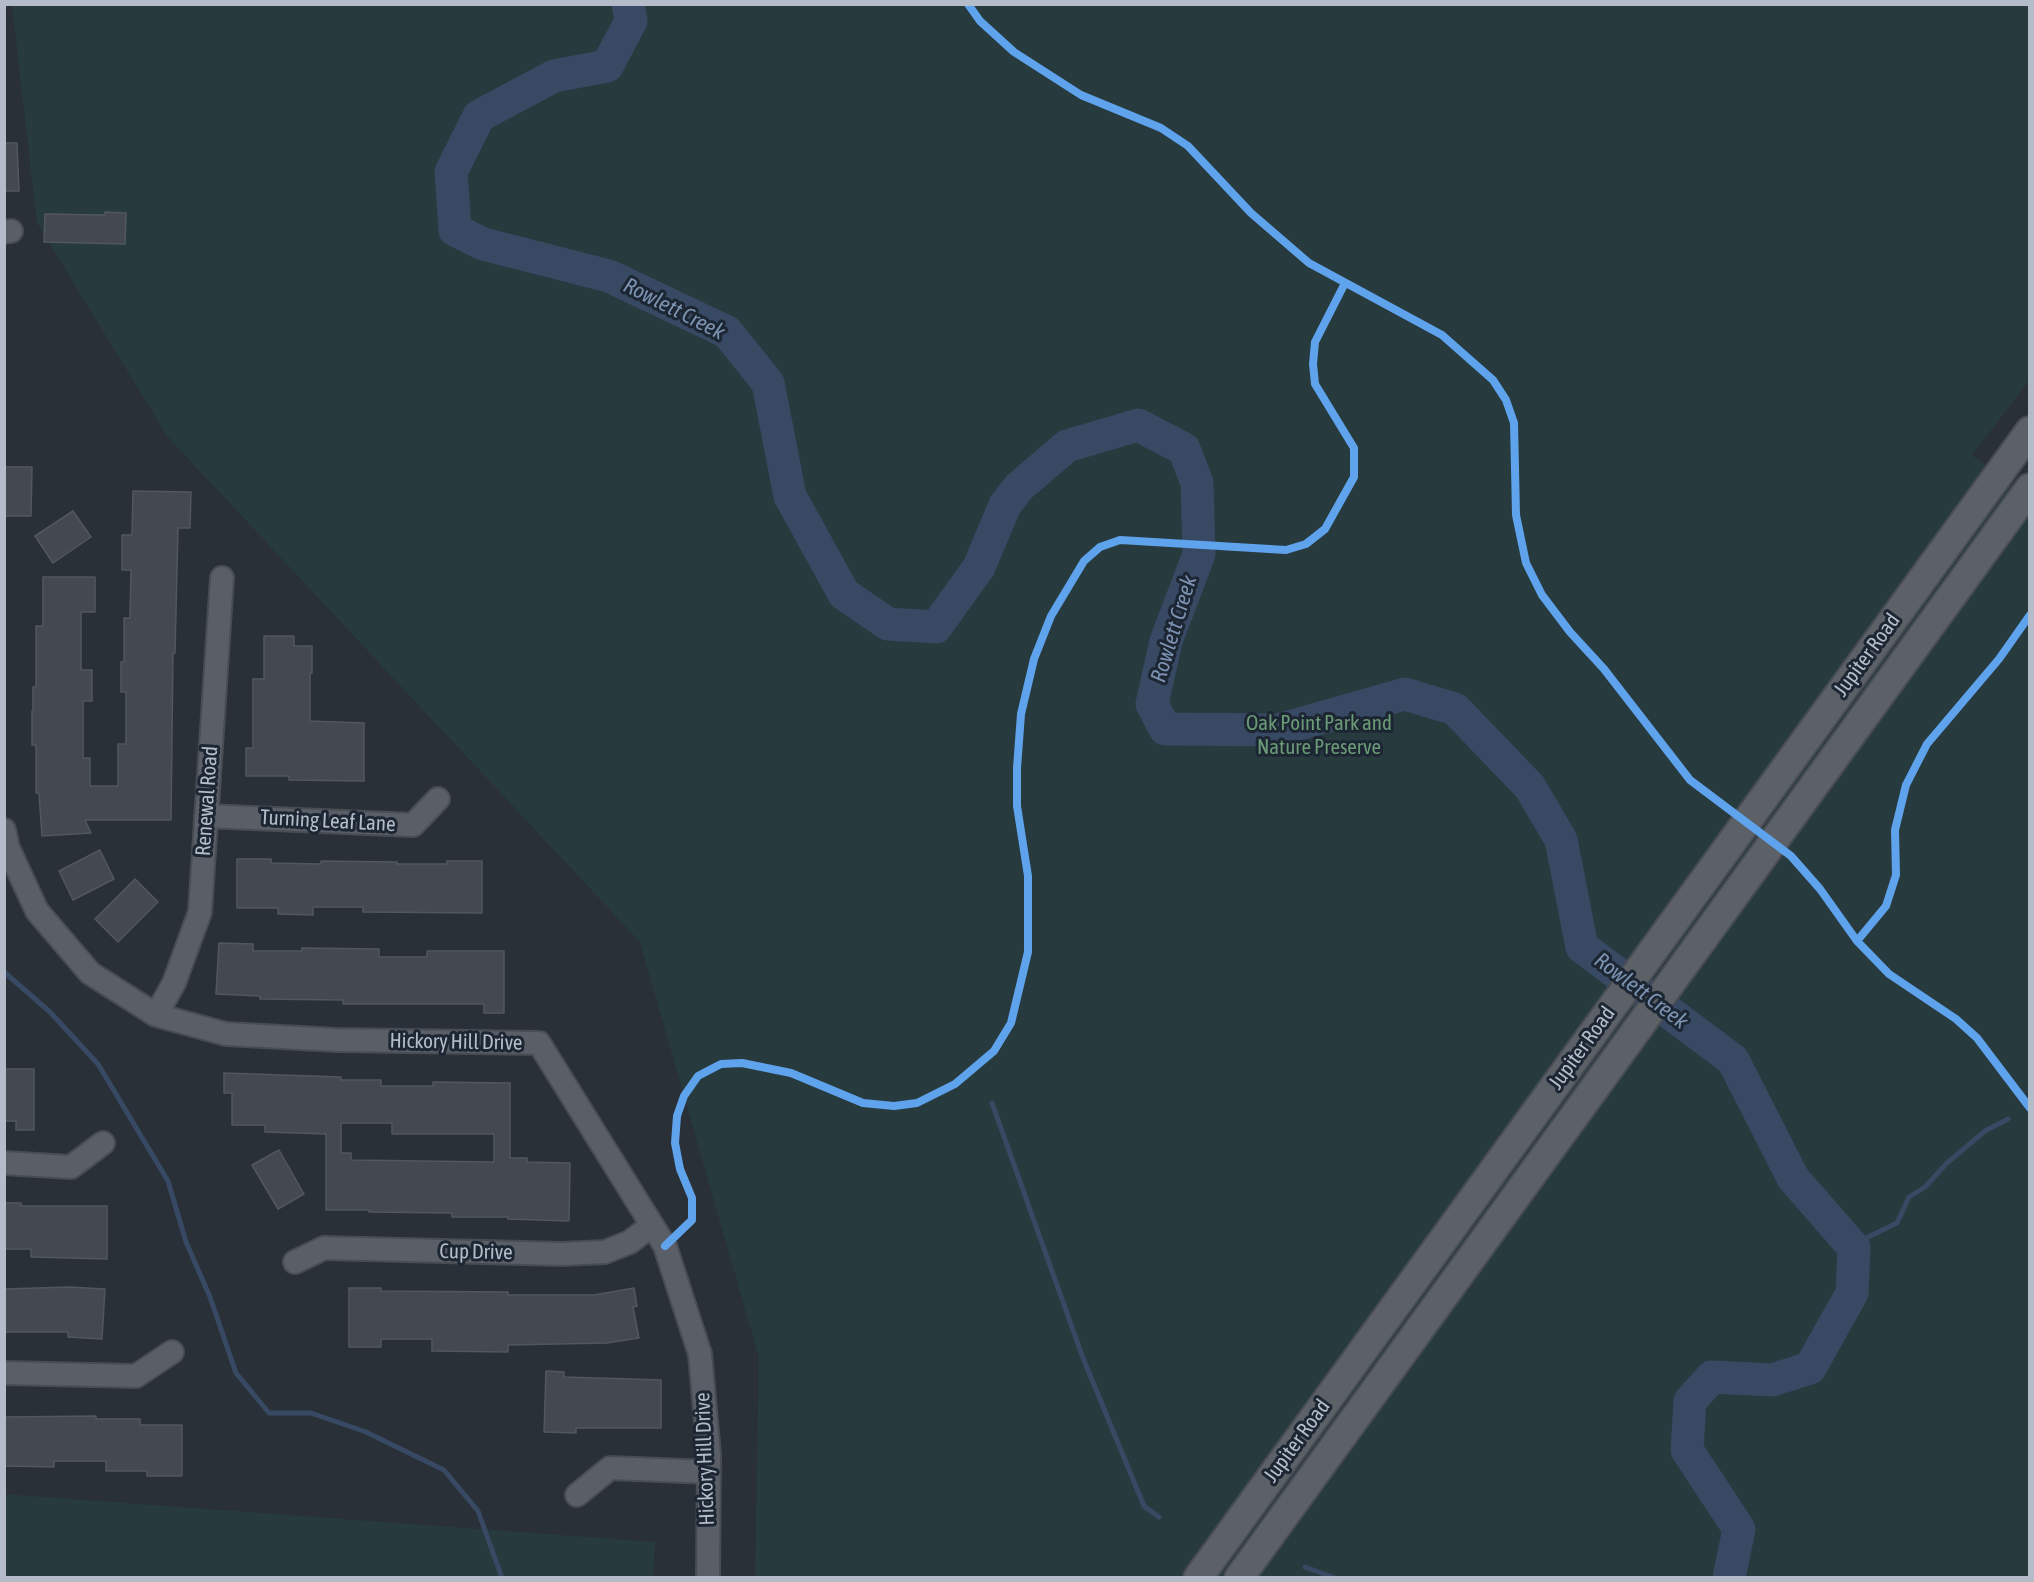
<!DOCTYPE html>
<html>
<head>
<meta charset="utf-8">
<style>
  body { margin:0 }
  #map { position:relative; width:2034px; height:1582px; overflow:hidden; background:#2a3038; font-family:"Asap Condensed",sans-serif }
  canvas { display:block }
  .frame { position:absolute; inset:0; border:6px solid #b4bcc9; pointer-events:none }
</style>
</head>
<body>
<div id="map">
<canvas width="2034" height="1582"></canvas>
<div class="frame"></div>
</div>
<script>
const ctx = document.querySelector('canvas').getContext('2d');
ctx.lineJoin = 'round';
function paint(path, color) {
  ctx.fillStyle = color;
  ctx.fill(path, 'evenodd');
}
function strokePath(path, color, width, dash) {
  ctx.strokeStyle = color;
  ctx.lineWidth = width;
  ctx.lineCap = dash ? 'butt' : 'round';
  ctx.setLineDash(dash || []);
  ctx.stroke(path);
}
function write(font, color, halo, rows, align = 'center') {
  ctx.font = font + ' "Asap Condensed",sans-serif';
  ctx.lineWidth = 6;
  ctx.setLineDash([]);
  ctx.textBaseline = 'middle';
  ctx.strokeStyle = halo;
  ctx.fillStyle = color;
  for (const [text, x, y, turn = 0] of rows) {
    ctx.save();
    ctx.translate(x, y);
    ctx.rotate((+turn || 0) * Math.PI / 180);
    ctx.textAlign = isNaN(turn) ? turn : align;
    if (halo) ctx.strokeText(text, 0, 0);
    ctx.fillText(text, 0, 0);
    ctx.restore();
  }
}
paint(new Path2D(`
  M12 5H2029V381L1972 455 2030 498 2029 1577H755L759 1358 640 942 167 436 37 223Z
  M4 1494 655 1542 653 1577H5Z`), '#273a3e');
strokePath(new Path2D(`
  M4 972 50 1012 98 1064 168 1181 186 1242 210 1297 236 1373 269 1413H311L366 1432 444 1470 478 1511 502 1578
  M992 1103 1083 1358 1144 1506 1159 1517
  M1854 1248 1868 1237 1897 1223 1909 1197 1925 1187 1947 1163 1985 1131 2008 1119
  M1305 1567 1335 1578`), '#384963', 5);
strokePath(new Path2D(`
  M628 4 631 21 607 66 554 76 479 116 451 172 455 230 483 244 609 276 727 332 768 383 790 496 844 594 888 624 936 627 979 567 1005 505 1019 487 1067 446 1138 425 1184 449 1197 483 1199 554 1166 641 1152 704 1165 729 1278 730 1405 694 1455 709 1530 787 1561 840 1582 947 1733 1060 1793 1178 1854 1248 1852 1293 1810 1368 1772 1380 1712 1377 1690 1401 1687 1450 1739 1529 1729 1578`), '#384963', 33);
const building = new Path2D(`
  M4 143H17L19 191H4Z
  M105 212 126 213 125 244 44 242 45 214 105 215Z
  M4 467H32L31 516H4Z
  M133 491 191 492 190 528H178L175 653H173L171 820H85L91 833 42 836 39 793H36V745H32V711H33V687H36V626H43V577H95V612H81V670H92V701H83V758H90V786H118V744H126V692H121V662H124V618H130L131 570H122V535H132Z
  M73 511 91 537 53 563 35 536Z
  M264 636H294V646H312V673H310V721L364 723V781L289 780V776H246V748H253V679H264Z
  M100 850 114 879 73 900 59 871Z
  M237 859H271V863L321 864V861L397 862V864H447V861H482V913L363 912V907H313V915L278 914V908H237Z
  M135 879 158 902 118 942 95 919Z
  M219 943 253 944V951H302V948L379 949V957H427V951H504V1013H484V1004H343V1000L260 999V996L216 994Z
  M4 1069H34V1130H16V1121H4Z
  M224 1073 341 1077V1080H381V1086H433V1082L510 1083V1158H527V1162L570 1163 569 1221 508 1219V1217H452V1213L369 1212V1210H326V1134L265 1132V1125H232V1093H224ZM341 1123H392V1134H494V1162L351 1160V1153H341Z
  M279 1150 304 1194 278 1209 252 1165Z
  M4 1203H21V1206H107V1259L31 1257V1249H4Z
  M70 1287 105 1289 102 1339 68 1337V1332H4V1289Z
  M349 1288H381V1291L508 1292V1295H594L634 1288 637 1306 633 1307 639 1338 607 1343 508 1345V1352L432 1351V1339H381V1347H349Z
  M546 1371 564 1372V1377L661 1380V1428H576V1433L544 1432Z
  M96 1416V1419H140V1425H182V1476H147V1471H106V1461H54V1467L4 1466V1417Z`);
paint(building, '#444950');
strokePath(building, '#52575f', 1.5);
const minor = new Path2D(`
  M4 232 11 231
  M206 816 413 825 438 799
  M4 830 8 848 37 911 90 973 156 1015 226 1034 337 1040 539 1043 665 1246 700 1354 709 1455 708 1578
  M156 1015 174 983 200 912 222 578
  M4 1163 71 1167 103 1143
  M295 1262 324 1248 562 1254 605 1252 630 1242 652 1225
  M4 1373 136 1376 172 1352
  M577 1495 610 1468 709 1472`);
const major = new Path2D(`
  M1198 1578 2030 431
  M1239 1578 2030 488`);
strokePath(minor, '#484c53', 26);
strokePath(major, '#484c55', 32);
strokePath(minor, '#5a5e66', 22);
strokePath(major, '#5c6168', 28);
strokePath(new Path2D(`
  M968 4 980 21 1014 52 1081 95 1161 128 1188 146 1251 213 1309 263 1442 335 1493 380 1506 400 1514 423 1516 515 1526 563 1542 595 1570 632 1604 669 1690 780 1791 856 1820 889 1857 941 1889 974 1956 1019 1977 1038 2030 1108
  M1857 941 1886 906 1896 875 1895 830 1906 785 1927 744 1999 659 2030 615
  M665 1246 692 1220V1198L680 1169 675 1143 677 1116 684 1096 698 1076 721 1064 742 1063 791 1073 863 1103 894 1106 917 1103 955 1084 994 1051 1011 1023 1028 952V876L1017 806V768L1021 714 1034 659 1051 616 1084 561 1100 547 1120 540 1286 550 1306 544 1325 529 1354 477V448L1315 384 1313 364 1315 342 1345 283`), '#60a3ed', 8);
write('21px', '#b4bcc9', '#1d2633', [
  ["Jupiter Road",1867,655,-54],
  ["Renewal Road",207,801,-86],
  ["Turning Leaf Lane",328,821,3],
  ["Hickory Hill Drive",456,1042,1],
  ["Jupiter Road",1582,1048,-54],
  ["Cup Drive",476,1252,1],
  ["Jupiter Road",1297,1441,-54],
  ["Hickory Hill Drive",705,1459,-92]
]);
write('21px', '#6b9a76', '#1d2633', [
  ["Oak Point Park and",1319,723],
  ["Nature Preserve",1319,747]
]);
write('italic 22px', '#7c92b1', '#1d2633', [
  ["Rowlett Creek",674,309,27],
  ["Rowlett Creek",1174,629,-73],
  ["Rowlett Creek",1641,991,37]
]);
</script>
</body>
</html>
